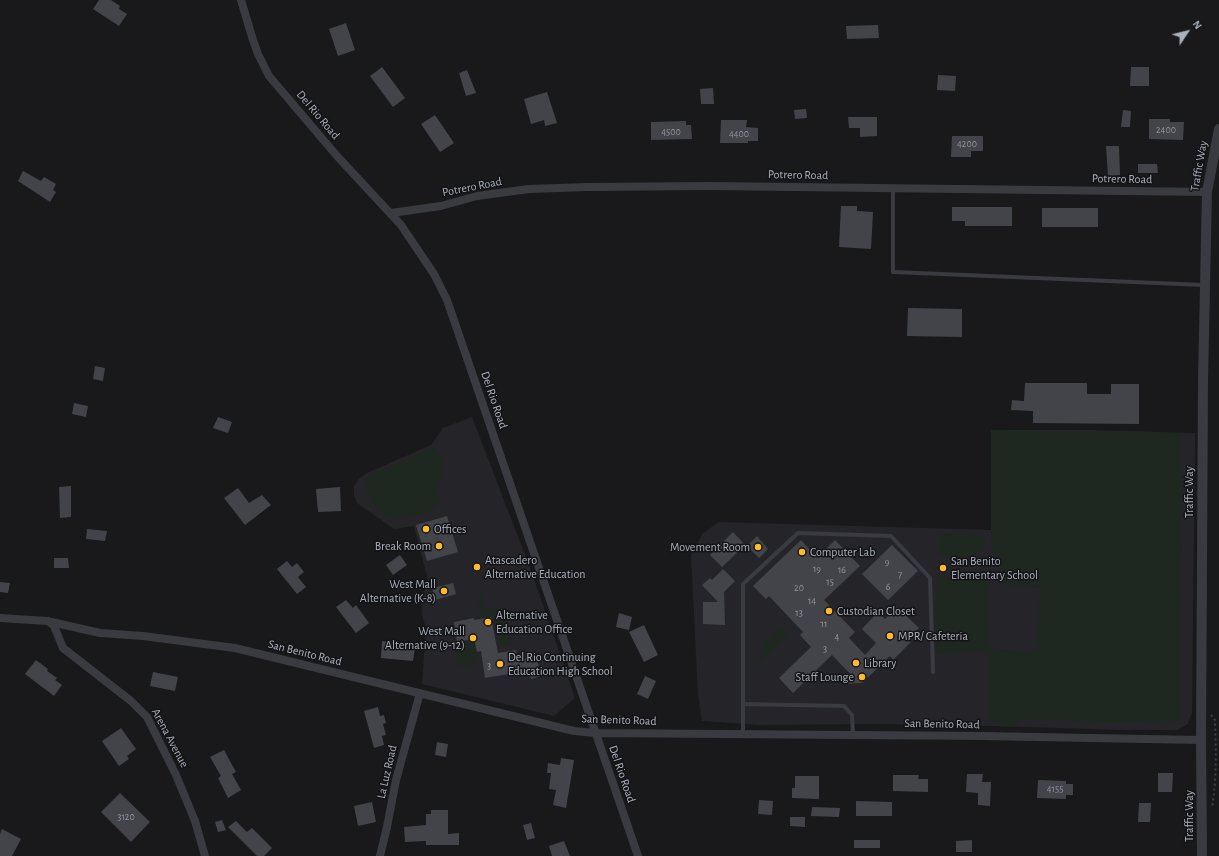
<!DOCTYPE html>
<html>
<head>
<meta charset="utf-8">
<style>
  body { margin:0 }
  #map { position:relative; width:1219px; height:856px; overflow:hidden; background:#19191c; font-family:"Alegreya Sans",sans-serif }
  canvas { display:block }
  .north { position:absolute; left:1167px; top:12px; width:40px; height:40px; -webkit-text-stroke:3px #141417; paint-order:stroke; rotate:55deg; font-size:11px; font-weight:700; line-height:16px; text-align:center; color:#aab0bc }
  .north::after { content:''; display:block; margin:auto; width:14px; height:18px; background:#aab0bc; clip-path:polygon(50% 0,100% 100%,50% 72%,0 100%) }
</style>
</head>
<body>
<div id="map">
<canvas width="1219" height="856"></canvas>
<div class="north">N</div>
</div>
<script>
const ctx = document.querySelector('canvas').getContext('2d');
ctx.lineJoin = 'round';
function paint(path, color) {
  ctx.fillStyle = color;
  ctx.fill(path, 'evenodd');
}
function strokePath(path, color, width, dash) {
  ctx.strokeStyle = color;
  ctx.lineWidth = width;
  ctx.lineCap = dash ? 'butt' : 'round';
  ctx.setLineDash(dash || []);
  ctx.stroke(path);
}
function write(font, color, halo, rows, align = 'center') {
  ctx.font = font + ' "Alegreya Sans",sans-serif';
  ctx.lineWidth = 3;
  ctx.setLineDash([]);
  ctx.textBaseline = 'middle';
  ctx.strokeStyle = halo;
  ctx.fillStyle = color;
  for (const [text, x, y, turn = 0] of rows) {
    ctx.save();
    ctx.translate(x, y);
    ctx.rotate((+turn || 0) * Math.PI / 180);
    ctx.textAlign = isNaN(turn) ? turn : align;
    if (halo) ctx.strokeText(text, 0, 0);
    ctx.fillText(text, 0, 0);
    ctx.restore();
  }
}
paint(new Path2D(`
  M472 417 532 573 575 698 554 716 422 684 426 629 422 614 421 595 429 584 414 526 394 529 357 503 354 495V486L359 479 367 473 431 445 443 428Z
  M991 430H1089L1195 433 1192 713 1188 724 1178 730H1122L989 726 882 724 760 725 702 721 698 695 691 555 703 533 719 522 991 530Z`), '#252529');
paint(new Path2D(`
  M991 430 1180 433C1184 486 1182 540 1181 594 1181 635 1182 675 1181 716L1176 721 1110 722 1021 719 1012 727 999 722 990 721 989 654H936L937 577 989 578 990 648 995 650 1038 651 1040 587 1006 586 999 562H993L991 530Z
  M434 448C449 460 442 475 436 490L441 502C433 510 424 514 413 516 408 517 400 520 395 519 376 518 369 495 365 480L371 474Z
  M945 534 976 535 987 543V545L970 557 961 558 939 553 940 539Z
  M480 589 482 590 485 608 486 610 502 607 512 644 501 647 494 616 482 618 478 604 481 603 479 591Z
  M780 627 788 636 761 662 762 639H769Z
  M474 639 479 663 459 667 454 643Z`), '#1e2720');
paint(new Path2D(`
  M99 0H111L120 6 119 9 127 14 119 26 93 9Z
  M346 23 355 50 338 56 329 29Z
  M878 25 879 38 847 39 846 26Z
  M382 67 405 98 393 107 370 76Z
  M1131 67H1149V86H1130Z
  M467 70 476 93 466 96 459 73Z
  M938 75 956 76 955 91 937 90Z
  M713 88 714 104H701L700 89Z
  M547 92 557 123 545 126 544 120 531 124 524 99Z
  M806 109 807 118 795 119 794 110Z
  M1123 110 1131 111 1130 127H1121Z
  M435 115 454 143 440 152 421 124Z
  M848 117H877V136L860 137V128H849Z
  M1149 119H1170V122H1184L1183 140 1149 139Z
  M721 120H747L746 127 758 128V141H748V143H720Z
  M686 121V125H691L692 139 651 140V122Z
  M952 136H983V151H971V157H951Z
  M1106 146H1119L1120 175 1108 176Z
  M1138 164H1157L1158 173H1138Z
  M23 171 41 181 44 177 56 184 53 190 56 192 50 202 18 181Z
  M841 206H857V211L873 212 871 249 839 247Z
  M952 207H1012V226H965V221H952Z
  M1042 208H1098V227H1042Z
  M908 308 962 309V337L907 336Z
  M95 366 105 368 103 381 93 379Z
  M1025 383H1087V394H1111V384H1139V424L1033 423V411L1011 410 1012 400 1024 401Z
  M74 403 88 406 86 417 72 414Z
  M218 417 232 422 228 433 213 428Z
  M71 486V517L60 518 59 487Z
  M340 487 341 511 318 512 316 489Z
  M238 488 249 503 262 495 271 505 245 525 224 498Z
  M447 516 458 552 427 561 416 525Z
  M87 529 107 531 105 541 86 539Z
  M733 532 745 545 722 567 710 555Z
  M757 536 768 549 759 558 747 546Z
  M801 540 817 558 835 540 860 566 824 600 855 632 849 638 865 655 876 643 862 629 878 612 885 619 897 607 919 628 908 639 911 642 893 660 890 656 862 683 848 684 854 678 832 655 793 693 779 678 811 647 800 635 803 632 769 596 766 599 753 586Z
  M892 545 918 571 888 600 862 574Z
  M400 555 407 565 393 575 386 565Z
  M54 558H68L69 568H54Z
  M287 561 292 567 297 563 304 572 298 577 306 587 297 594 277 569Z
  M723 569 735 581 724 592 725 625 703 624V602H718L702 585 710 578 712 580Z
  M0 582 10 583 8 593 0 592Z
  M453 583 456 594 435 600 432 588Z
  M346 600 353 608 356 605 369 623 356 633 336 607Z
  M619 613 632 617 629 630 616 627Z
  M491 617 498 653 516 650 517 660 536 655 541 676 531 679 529 671 485 678 481 651 477 652 474 639 457 642 454 622 474 618V620Z
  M644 625 658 655 644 662 629 632Z
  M382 641 404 644V647L415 648 413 661 381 658Z
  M36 660 48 669 47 671 57 678 55 680 62 685 54 696 25 674Z
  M153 672 178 677 175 691 150 686Z
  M645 676 656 681 648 699 637 694Z
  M378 707 380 716 384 715 386 723 383 724 386 735 382 736 384 745 374 748 364 711Z
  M121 728 136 749 127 756 129 759 119 766 102 741Z
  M437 742 448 744 446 757 435 755Z
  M224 750 236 772 232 774 241 790 228 798 218 778 221 776 210 757Z
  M561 758 574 760 566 808 553 805 556 790 549 789 551 773H547L548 763 560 765Z
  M1158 773H1173L1172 792H1158Z
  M967 774H983L982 782H991L990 806 978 805V793L966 792Z
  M893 775H919L918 779H928V792L893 791Z
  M795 776H819V799L792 798V788H795Z
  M1038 780 1066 781V784H1073V795H1066V799L1037 798Z
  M120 793 150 822 131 842 101 812Z
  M759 800 773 801 772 815 758 814Z
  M856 801 892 802V816H856Z
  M372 802 376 822 358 826 354 806Z
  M1139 803H1151L1150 822H1138Z
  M812 807 840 808 839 817 811 816Z
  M431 810H448V834L459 833V845H426V841L405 842 404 827 426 825V814H431Z
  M790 817H805V827L790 826Z
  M222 820 226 830 218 832 215 822Z
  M236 821 247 832 252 828 272 848 264 856H257L228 827Z
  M531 823 535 838 527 840 523 825Z
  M2 829 21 839 12 856H0V834Z
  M854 840H880V848H854Z
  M972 840V852H956V841Z
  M564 841 570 856H552L549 846Z`), '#434449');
strokePath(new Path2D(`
  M1211 715 1215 720C1216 749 1217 778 1212 807`), '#3f4248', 2, [2, 3]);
strokePath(new Path2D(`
  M893 188V272L1204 285
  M743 704 844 706 852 715 853 735
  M743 734V584L798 533 891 536 930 578 933 672`), '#393b41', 4);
strokePath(new Path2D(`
  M241 0 253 40 258 54 269 76 337 156 401 225 434 274 447 300 638 856
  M391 213 441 206 477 196 529 189 587 187 710 186 1207 192
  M0 618 47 621 100 633 143 636 235 648 574 731 595 733 982 736 1201 740
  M48 621 54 626 63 648 131 701 147 717 176 775 195 821 205 856
  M380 856 387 827 396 780 420 693`), '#393b41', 8);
strokePath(new Path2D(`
  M1202 856 1201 740 1203 381 1207 192 1219 129`), '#393b41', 10);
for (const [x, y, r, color] of [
  [426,529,4,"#ffba2d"],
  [439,546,4,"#ffba2d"],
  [758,547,4,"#ffba2d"],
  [802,552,4,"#ffba2d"],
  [477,567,4,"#ffba2d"],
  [943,568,4,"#ffba2d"],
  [444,591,4,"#ffba2d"],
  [829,611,4,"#ffba2d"],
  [488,622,4,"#ffba2d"],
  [890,636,4,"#ffba2d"],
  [473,638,4,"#ffba2d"],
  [856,663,4,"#ffba2d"],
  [500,664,4,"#ffba2d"],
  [862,677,4,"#ffba2d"]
]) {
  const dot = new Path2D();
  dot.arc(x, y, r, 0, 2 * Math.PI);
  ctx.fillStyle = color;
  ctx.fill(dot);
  strokePath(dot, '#141417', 1.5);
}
write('10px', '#90959f', null, [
  ["2400",1166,130],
  ["4500",671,132],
  ["4400",739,134],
  ["4200",967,144],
  ["9",887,562],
  ["19",817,569],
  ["16",842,570],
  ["7",900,575],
  ["15",830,582],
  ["6",888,587],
  ["20",799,588],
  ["14",812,601],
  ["13",799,613],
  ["11",824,624],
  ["4",837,637],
  ["3",825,649],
  ["3",489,666],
  ["4155",1055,789],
  ["3120",126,817]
]);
write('12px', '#aab0bc', '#141417', [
  ["Del Rio Road",318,115,50],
  ["Traffic Way",1199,166,-80],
  ["Potrero Road",798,175,1],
  ["Potrero Road",1122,179,1],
  ["Potrero Road",472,187,-11],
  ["Del Rio Road",494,400,71],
  ["Traffic Way",1189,492,-90],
  ["San Benito Road",305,653,14],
  ["San Benito Road",619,720,2],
  ["San Benito Road",942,724,1],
  ["Arena Avenue",170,738,62],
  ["La Luz Road",387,772,-77],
  ["Del Rio Road",622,774,71],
  ["Traffic Way",1189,816,-90]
]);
write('12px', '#aab0bc', '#141417', [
  ["Offices",434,529],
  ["Break Room",431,546,"right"],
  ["Movement Room",750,547,"right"],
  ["Computer Lab",810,552],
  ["Atascadero",485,560],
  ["Alternative Education",485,574],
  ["San Benito",951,561],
  ["Elementary School",951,575],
  ["West Mall",436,584,"right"],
  ["Alternative (K-8)",436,598,"right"],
  ["Custodian Closet",837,611],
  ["Alternative",496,615],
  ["Education Office",496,629],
  ["West Mall",465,631,"right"],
  ["Alternative (9-12)",465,645,"right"],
  ["MPR/ Cafeteria",898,636],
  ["Del Rio Continuing",508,657],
  ["Education High School",508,671],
  ["Library",864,663],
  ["Staff Lounge",854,677,"right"]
], 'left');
</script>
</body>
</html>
